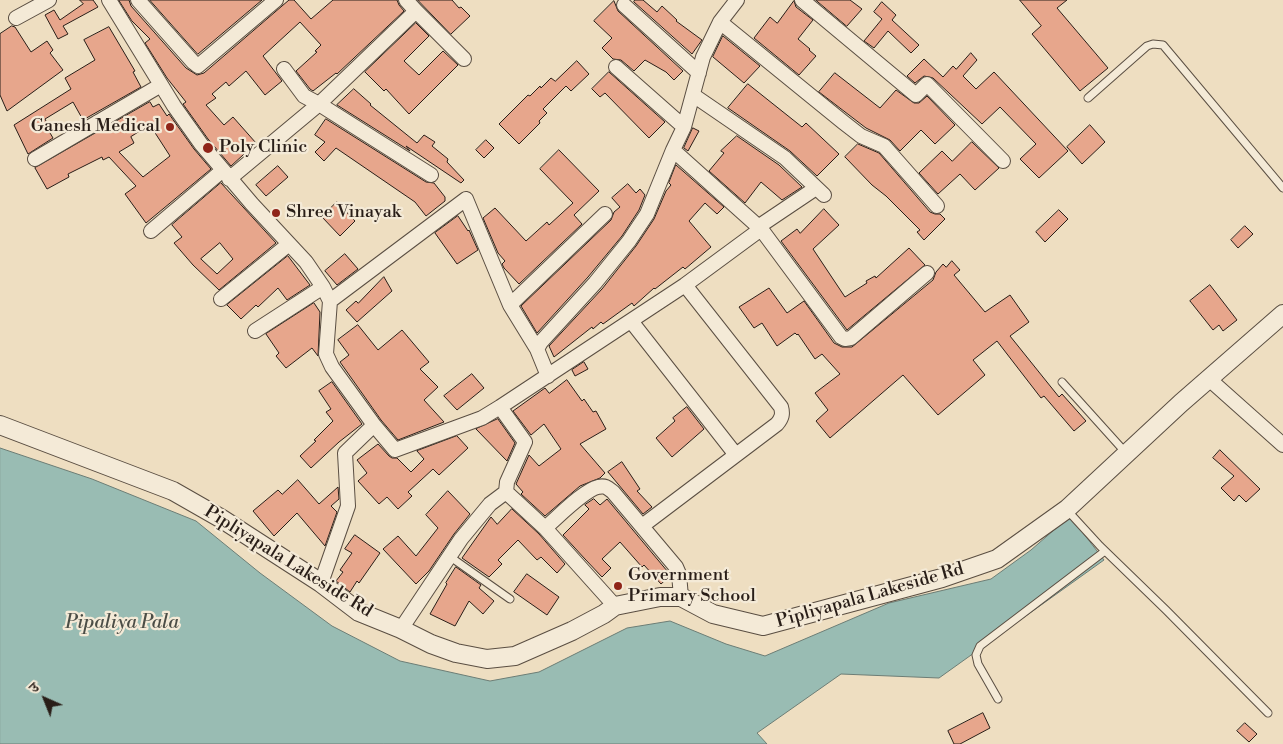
<!DOCTYPE html>
<html>
<head>
<meta charset="utf-8">
<style>
  body { margin:0 }
  #map { position:relative; width:1283px; height:744px; overflow:hidden; background:#eedec1; font-family:"Libre Bodoni","Noto Serif Devanagari",serif }
  canvas { display:block }
  .north { position:absolute; left:20px; top:674px; width:50px; height:50px; -webkit-text-stroke:4px #f4ead7; paint-order:stroke; rotate:316deg; font-size:14px; font-weight:700; line-height:20px; text-align:center; color:#291e18 }
  .north::after { content:''; display:block; margin:auto; width:18px; height:22px; background:#291e18; clip-path:polygon(50% 0,100% 100%,50% 72%,0 100%) }
</style>
</head>
<body>
<div id="map">
<canvas width="1283" height="744"></canvas>
<div class="north">उ</div>
</div>
<script>
const ctx = document.querySelector('canvas').getContext('2d');
ctx.lineJoin = 'round';
function paint(path, color) {
  ctx.fillStyle = color;
  ctx.fill(path, 'evenodd');
}
function strokePath(path, color, width, dash) {
  ctx.strokeStyle = color;
  ctx.lineWidth = width;
  ctx.lineCap = dash ? 'butt' : 'round';
  ctx.setLineDash(dash || []);
  ctx.stroke(path);
}
function write(font, color, halo, rows, align = 'center') {
  ctx.font = font + ' "Libre Bodoni",serif';
  ctx.lineWidth = 4.5;
  ctx.setLineDash([]);
  ctx.textBaseline = 'middle';
  ctx.strokeStyle = halo;
  ctx.fillStyle = color;
  for (const [text, x, y, turn = 0] of rows) {
    ctx.save();
    ctx.translate(x, y);
    ctx.rotate((+turn || 0) * Math.PI / 180);
    ctx.textAlign = isNaN(turn) ? turn : align;
    if (halo) ctx.strokeText(text, 0, 0);
    ctx.fillText(text, 0, 0);
    ctx.restore();
  }
}
const water = new Path2D(`
  M0 448 92 479 196 521 260 573 332 626 400 661 490 681 539 672 627 628 670 621 726 644 765 656 889 603 991 579 1031 550 1070 516 1104 560 939 678 841 674 757 733 767 744H0Z`);
paint(water, '#99bcb3');
strokePath(water, '#6c7d75', 1);
const building = new Path2D(`
  M80 0H93L98 7 63 26 68 34 58 39 45 15 54 10 60 20 83 4Z
  M119 0H129L131 6 186 68 197 75 204 73 289 0H294L311 19 333 0H397L399 5 404 11 337 74 336 73 313 91 310 89 296 71 317 52 315 51 321 45 300 22 263 56 282 81 265 95 246 71 229 86 226 82 212 94 216 98 206 105 224 125 233 117 256 143 231 166 208 139 183 104 186 102 167 78 145 43 150 39 132 21Z
  M150 0H262L198 54Z
  M418 0H452L459 8 461 7 470 16 451 34Z
  M635 0H643L657 12 662 6 677 20 676 21 702 40 692 54 634 2Z
  M816 0H850L862 9 847 26Z
  M1020 0H1067L1057 8 1108 68 1080 91 1032 34 1041 26Z
  M614 1 618 11 683 71 674 80 666 72 645 60 634 71 621 60 613 59 602 48 612 38 594 21Z
  M794 1 796 7 813 20 798 39 810 49 809 50 816 56 799 75 754 38 770 17 777 23Z
  M882 2 896 15 892 20 919 45 911 53 888 31 874 48 864 41 882 19 874 12Z
  M416 23 429 36 404 61 419 75 443 51 458 65 409 114 386 89 384 91 365 72Z
  M12 26 15 27 31 52 47 41 53 50 50 53 63 70 7 111 0 95V34Z
  M109 27 135 71 133 72 141 87 83 120 73 102 45 119 48 125 46 126 53 138 28 154 14 125 71 89 65 78 95 60 84 40Z
  M723 36 760 66 744 83 713 57Z
  M971 53 977 60 963 76 976 89 994 72 1068 151 1039 178 1020 159 1036 144 1000 107 982 124 933 78 924 76 915 83 907 76 924 59 943 77 953 66 956 69Z
  M577 61 589 74 571 91 566 86 543 109 547 113 539 121 540 123 519 144 499 124 528 95 530 96 540 86 541 88 551 78 555 81Z
  M609 72 665 122 649 138 605 93 600 97 592 89Z
  M835 73 880 108 896 90 914 103H919L927 96 955 125 935 144 921 130 900 151 890 140 866 128 819 92Z
  M748 84 802 127 806 123 839 154 817 176 790 151 728 108Z
  M354 89 371 104 370 105 417 143 424 135 435 142 432 146 448 159 447 162 464 180 461 183 406 146 410 151 337 105Z
  M150 102 153 107 159 104 167 116 169 114 194 149 211 169 146 223 125 194 136 186 109 157 103 160 102 157 68 174 69 177 47 189 35 168ZM150 125 170 156 143 177 119 152 134 143 131 137Z
  M326 119 426 182 434 183 445 197V201L426 216 415 202 336 148 324 161 315 152 325 142 315 135Z
  M1090 125 1105 142 1082 164 1067 147Z
  M693 128 699 131 688 151 684 148Z
  M737 136 779 165 802 187 782 200 761 182 745 203 709 171 724 153 721 151Z
  M486 140 494 148 484 158 476 150Z
  M972 142 999 168 975 190 960 174 938 194 919 173 942 151 952 161Z
  M858 144 879 153 930 212 935 214H940L945 219 924 240 917 232 920 230 886 196 872 185 845 157Z
  M559 150 599 191 574 215 582 224 519 284 504 268 502 264 505 261 498 253 483 218 495 208 526 241 547 222 549 225 573 203 540 169Z
  M676 165 724 207 717 214 705 203 689 221 711 247 685 269 683 267 655 289 654 288 634 306 632 303 603 324 601 322 593 329 592 327 554 357 549 346 602 289 636 246 654 219 666 191 671 185 669 183Z
  M278 166 288 177 266 196 256 185Z
  M221 183 276 243 219 290 193 265 174 243 182 237 172 225ZM220 243 233 259 217 274 201 259Z
  M628 184 636 193 640 189 645 195 639 210 622 236 588 277 537 333 521 306 611 220 614 212 620 207 612 198Z
  M337 202 355 221 340 236 322 217Z
  M824 209 839 225 813 249 845 297 867 283 866 281 875 276 876 278 909 248 925 265 847 330 781 241 797 229 800 233Z
  M1059 210 1068 219 1045 242 1036 232Z
  M458 216 468 231 469 230 478 250 457 264 435 233Z
  M1245 226 1253 234 1238 248 1231 240Z
  M345 254 358 269 337 285 325 271Z
  M288 256 310 285 287 300 278 288 258 307 256 305 241 319 227 305Z
  M952 261 960 270 954 275 985 312 1010 295 1029 322 1010 336 1059 397 1062 394 1086 421 1074 431 1044 396 1041 398 997 341 973 360 985 375 938 415 903 375 830 438 816 421 828 410 815 393 840 374 822 354 815 359 798 334 797 335 795 333 777 346 762 323 754 328 739 307 769 288 787 313 804 301 834 343 842 347H852L933 280 936 272 943 264 946 267Z
  M384 277 392 291 357 322 346 310 356 301 358 303Z
  M1210 285 1237 320 1223 331 1219 325 1213 330 1190 301Z
  M314 303 320 312 318 356 312 348 286 368 276 356 279 353 266 334Z
  M358 325 378 350 402 330 429 362 420 369 438 387 424 400 444 422 398 440 381 420 340 362 349 355 338 340Z
  M584 362 588 369 575 376 572 370Z
  M472 374 484 388 457 410 444 396Z
  M567 380 582 401 584 399 593 412 596 411 606 429 580 444 605 473 600 478 580 486 545 516 521 494 523 492 516 484 529 455 539 466 561 449 544 424 531 435 513 411 545 388 549 393Z
  M332 382 362 424 339 442 311 468 300 456 316 441 314 440 333 421 326 412 331 409 319 391Z
  M687 407 704 429 672 457 656 438 675 421 673 418Z
  M498 419 515 443 507 461 476 429Z
  M457 436 468 448 439 475 433 469 408 492 412 496 398 509 387 497 379 504 358 481 367 473 357 460 378 444 389 456 392 458H397L411 472 424 459 417 451Z
  M1220 450 1260 489 1246 502 1239 495 1234 501 1221 488 1234 476 1213 458Z
  M622 462 640 489 637 491 652 507 643 514 608 472Z
  M298 480 319 504 338 487 339 499 331 506 337 512 325 546 297 513 274 536 253 511 278 490 282 494Z
  M448 491 470 514 454 534 429 571 416 584 383 549 398 536 416 556 438 528 426 515Z
  M594 499 600 505 607 499 668 572 670 576 661 584 644 565 642 567 620 542 602 559 611 568 602 577 585 559 563 535 589 509 585 505Z
  M512 509 539 534 565 564 557 573 541 557 537 560 518 540 498 560 502 564 489 577 462 558 491 517 497 524Z
  M355 535 380 553 359 583 357 581 350 592 336 581 343 572 340 570 352 553 345 549Z
  M456 567 481 585 479 588 494 601 483 614 469 601 455 626 430 614 447 584 446 583Z
  M527 574 559 597 547 615 514 592Z
  M983 713 990 728 960 744H954L948 731Z
  M1245 723 1257 734 1249 742 1237 731Z`);
paint(building, '#e7a68c');
strokePath(building, '#291e18', 1);
const service = new Path2D(`
  M1088 98 1147 46 1153 44 1163 45 1283 188
  M1062 382 1126 453
  M1067 510 1100 546 1166 610 1268 713
  M449 556 510 599
  M998 699 978 664 976 655 980 646 1105 551`);
const minor = new Path2D(`
  M109 0 174 106 201 144 252 204 306 262 323 287 330 301 326 354 332 367 374 425 345 453 348 506 321 583
  M138 0 193 62 198 66 276 0
  M802 0 916 95 927 84 1003 161
  M624 5 699 73
  M416 11 464 59
  M16 18 49 0
  M720 22 843 122 861 136 884 146 937 206
  M616 67 684 127
  M284 69 304 96 319 104 431 175
  M693 95 785 158 824 195
  M35 159 161 85
  M229 179 319 104 416 11 406 0
  M758 227 816 188
  M761 229 841 337 845 339 851 338 927 273
  M151 231 223 170
  M221 299 289 244
  M330 301 466 199 510 305 605 214
  M510 305 537 349
  M631 321 736 455
  M255 331 323 287
  M548 376 537 349 541 342 595 283 629 241 647 214 673 150 684 127 703 57 720 22 737 0
  M1209 379 1283 445
  M500 407 525 442 507 482 506 492 545 528 615 606
  M374 425 395 450 482 418 500 407 685 285 761 229 673 150
  M642 526 777 424C782 418 783 414 781 407L685 285
  M545 528C557 518 584 490 598 487 605 485 608 488 613 492L676 567 679 574 681 597
  M401 629 461 539 490 504 506 492`);
const tertiary = new Path2D(`
  M0 425 173 491 222 519 321 583 359 612 401 629 431 644 456 653 487 659 515 656 572 631 604 614 615 606 660 597H681L713 614 763 626 942 578 997 559 1067 509 1181 403 1283 314`);
strokePath(service, '#5a4e42', 9);
strokePath(minor, '#5a4e42', 16);
strokePath(tertiary, '#5a4e42', 20);
strokePath(service, '#f4ead7', 7);
strokePath(minor, '#f4ead7', 14);
strokePath(tertiary, '#f4ead7', 18);
for (const [x, y, r, color] of [
  [170,127,5,"#8f2418"],
  [208,148,6,"#8f2418"],
  [276,213,5,"#8f2418"],
  [618,586,5,"#8f2418"]
]) {
  const dot = new Path2D();
  dot.arc(x, y, r, 0, 2 * Math.PI);
  ctx.fillStyle = color;
  ctx.fill(dot);
  strokePath(dot, '#f4ead7', 2);
}
write('18px', '#291e18', '#f4ead7', [
  ["Ganesh Medical",160,127,"right"],
  ["Poly Clinic",219,148],
  ["Shree Vinayak",286,213],
  ["Government",628,576],
  ["Primary School",628,597]
], 'left');
write('18px', '#291e18', '#f4ead7', [
  ["Pipliyapala Lakeside Rd",288,562,32],
  ["Pipliyapala Lakeside Rd",870,596,-16]
]);
write('italic 19px', '#4b4d46', '#f4ead7', [
  ["Pipaliya Pala",122,623]
]);
</script>
</body>
</html>
